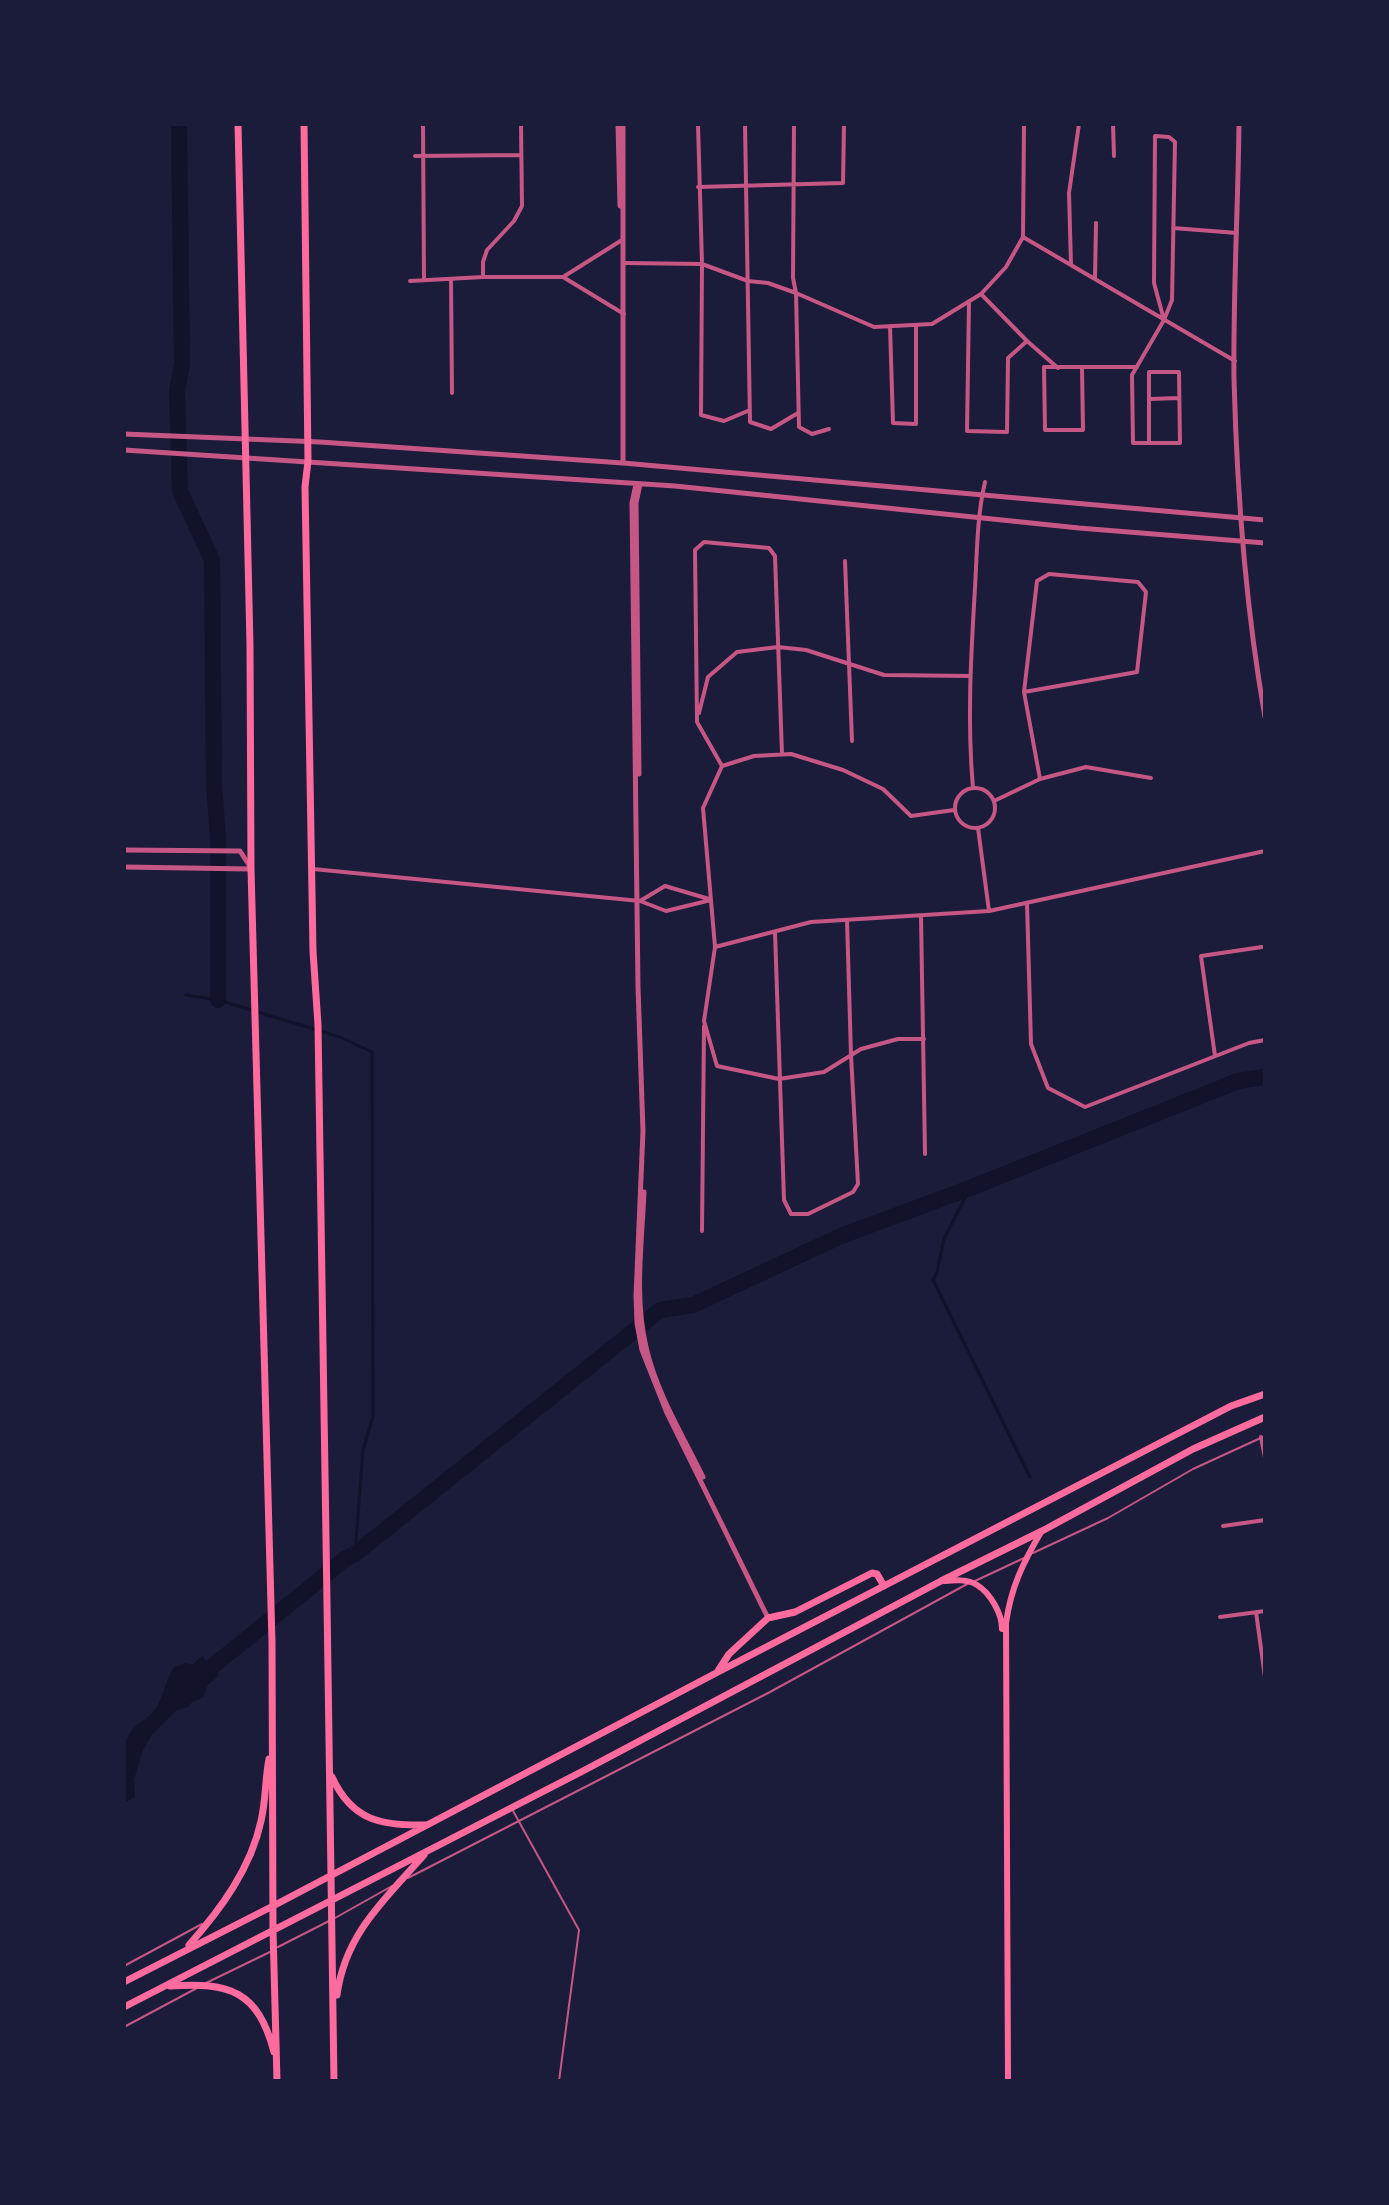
<!DOCTYPE html>
<html>
<head>
<meta charset="utf-8">
<style>
  body { margin:0 }
  #map { position:relative; width:1389px; height:2205px; overflow:hidden; background:#1b1b3a; font-family:"Work Sans",sans-serif }
  canvas { display:block }
  .frame { position:absolute; inset:0; border:126px solid #1b1b3a; pointer-events:none }
</style>
</head>
<body>
<div id="map">
<canvas width="1389" height="2205"></canvas>
<div class="frame"></div>
</div>
<script>
const ctx = document.querySelector('canvas').getContext('2d');
ctx.lineJoin = 'round';
function paint(path, color) {
  ctx.fillStyle = color;
  ctx.fill(path, 'evenodd');
}
function strokePath(path, color, width, dash) {
  ctx.strokeStyle = color;
  ctx.lineWidth = width;
  ctx.lineCap = dash ? 'butt' : 'round';
  ctx.setLineDash(dash || []);
  ctx.stroke(path);
}
paint(new Path2D(`
  M202 1656 219 1675 207 1686 204 1697 192 1702 188 1707 177 1710 151 1736 143 1750 134 1779 135 1797 124 1803C124 1781 117 1747 133 1729 140 1721 151 1717 156 1708 164 1695 166 1680 174 1667L186 1663 192 1665Z`), '#12122b');
strokePath(new Path2D(`
  M186 995 218 1000 340 1037 372 1052 373 1416 363 1450 355 1554
  M970 1188 944 1239 937 1272 933 1280 1030 1477`), '#12122b', 3);
strokePath(new Path2D(`
  M179 124 182 364 177 391 180 491 212 560 214 785 218 837V1000
  M197 1679 345 1559 355 1554 660 1310 693 1305 841 1236 970 1188 1238 1081 1265 1077`), '#12122b', 16);
strokePath(new Path2D(`
  M1033 1553 1108 1518 1193 1469 1265 1436
  M975 1581 1024 1558
  M512 1809 579 1930 559 2081
  M408 1878 770 1692 969 1583
  M335 1918 392 1886
  M278 1947 329 1921
  M124 1966 202 1924
  M206 1983 272 1951
  M124 2027 197 1988`), '#c65784', 2);
strokePath(new Path2D(`
  M423 124 424 280
  M698 124 702 264 701 415 724 421 750 410
  M745 124 750 422 771 429 798 413
  M794 124 793 278 796 293 799 427 812 434 829 429
  M1113 124 1114 156
  M415 156 521 155
  M698 187 843 183 844 124
  M1173 228 1237 233
  M1023 237 1235 361
  M624 263 702 264 748 281 768 283 796 293 874 327 932 324 981 294 1006 267 1023 237 1024 124
  M1071 265 1069 193 1079 124
  M483 276V262L487 250 514 221 522 206 521 124
  M563 277 622 240
  M451 279 452 393
  M1095 279 1096 223
  M410 281 483 277H563L624 314
  M981 294 1027 341
  M969 302 967 431 1007 432 1008 358 1027 341 1058 368
  M890 326 893 423 916 424V326
  M1082 367H1044L1045 430H1083L1082 367H1137
  M1149 399 1179 398
  M1149 443V372H1179L1180 443H1133L1132 375 1164 320 1154 283 1155 136 1169 137 1175 142 1172 300 1164 320
  M845 561 852 741
  M1024 692 1137 672 1146 592 1138 582 1049 574 1037 581 1024 692 1040 779
  M699 713 708 677 737 652 778 647 806 650 884 675 970 676
  M697 721 695 550 704 542 769 548 775 556 782 754
  M697 722 722 766
  M955 808a20 20 0 1 1 40 0a20 20 0 1 1-40 0Z
  M973 788C967 721 971 655 975 588 977 553 977 516 985 482
  M994 801 1040 779 1086 767 1151 778
  M954 810 911 816 883 789 843 770 791 754 754 756 722 766 703 808 715 947 811 922 989 911
  M978 828 989 911 1265 851
  M313 869 640 901 666 911 711 900
  M640 901 665 886 709 899
  M1027 903 1031 1044 1048 1088 1085 1107 1249 1043 1265 1040
  M921 916 925 1154
  M775 932 784 1200 791 1214H808L853 1192 858 1184 851 1055 847 920
  M715 947 704 1021 717 1066 779 1079 824 1072 861 1049 898 1039H924
  M1215 1056 1201 956 1262 947
  M702 1231 704 1026
  M1261 1437 1265 1458
  M1223 1526 1265 1520
  M1256 1612 1265 1677
  M1220 1617 1265 1611`), '#c65784', 4);
strokePath(new Path2D(`
  M618 124 620 206
  M623 124V463
  M1239 124C1238 209 1233 294 1234 379 1237 492 1245 605 1265 717
  M124 434 320 442 623 463 1265 520
  M124 450 675 486 1079 528 1265 543
  M636 484 632 503 638 987 643 1131 636 1296 637 1323 642 1350 667 1413 768 1618
  M639 774 636 503 640 484
  M124 850 240 851 251 868
  M124 867 250 869
  M644 1192C642 1242 634 1297 646 1347 656 1392 683 1436 703 1477`), '#c65784', 5);
strokePath(new Path2D(`
  M945 1581C955 1580 967 1579 977 1585 990 1593 1002 1613 1002 1629
  M1008 2081 1006 1623C1011 1587 1023 1563 1041 1532`), '#ff6b9d', 6);
strokePath(new Path2D(`
  M238 124 250 645 251 869 272 1642 273 1930 277 2081
  M304 124 308 461 305 487 313 951 318 1025C326 1377 327 1729 334 2081
  M718 1671 729 1654 768 1618 795 1612 872 1573 877 1574 884 1586
  M332 1777C352 1821 382 1826 426 1825
  M189 1945C221 1909 251 1868 261 1821 266 1800 265 1779 269 1759
  M124 1982 273 1906 718 1672 1231 1406 1265 1394
  M170 1986C230 1982 258 1991 274 2052
  M337 1995C345 1934 385 1899 424 1855
  M124 2007 581 1772 941 1581 1042 1531 1193 1449 1265 1417`), '#ff6b9d', 7);
</script>
</body>
</html>
